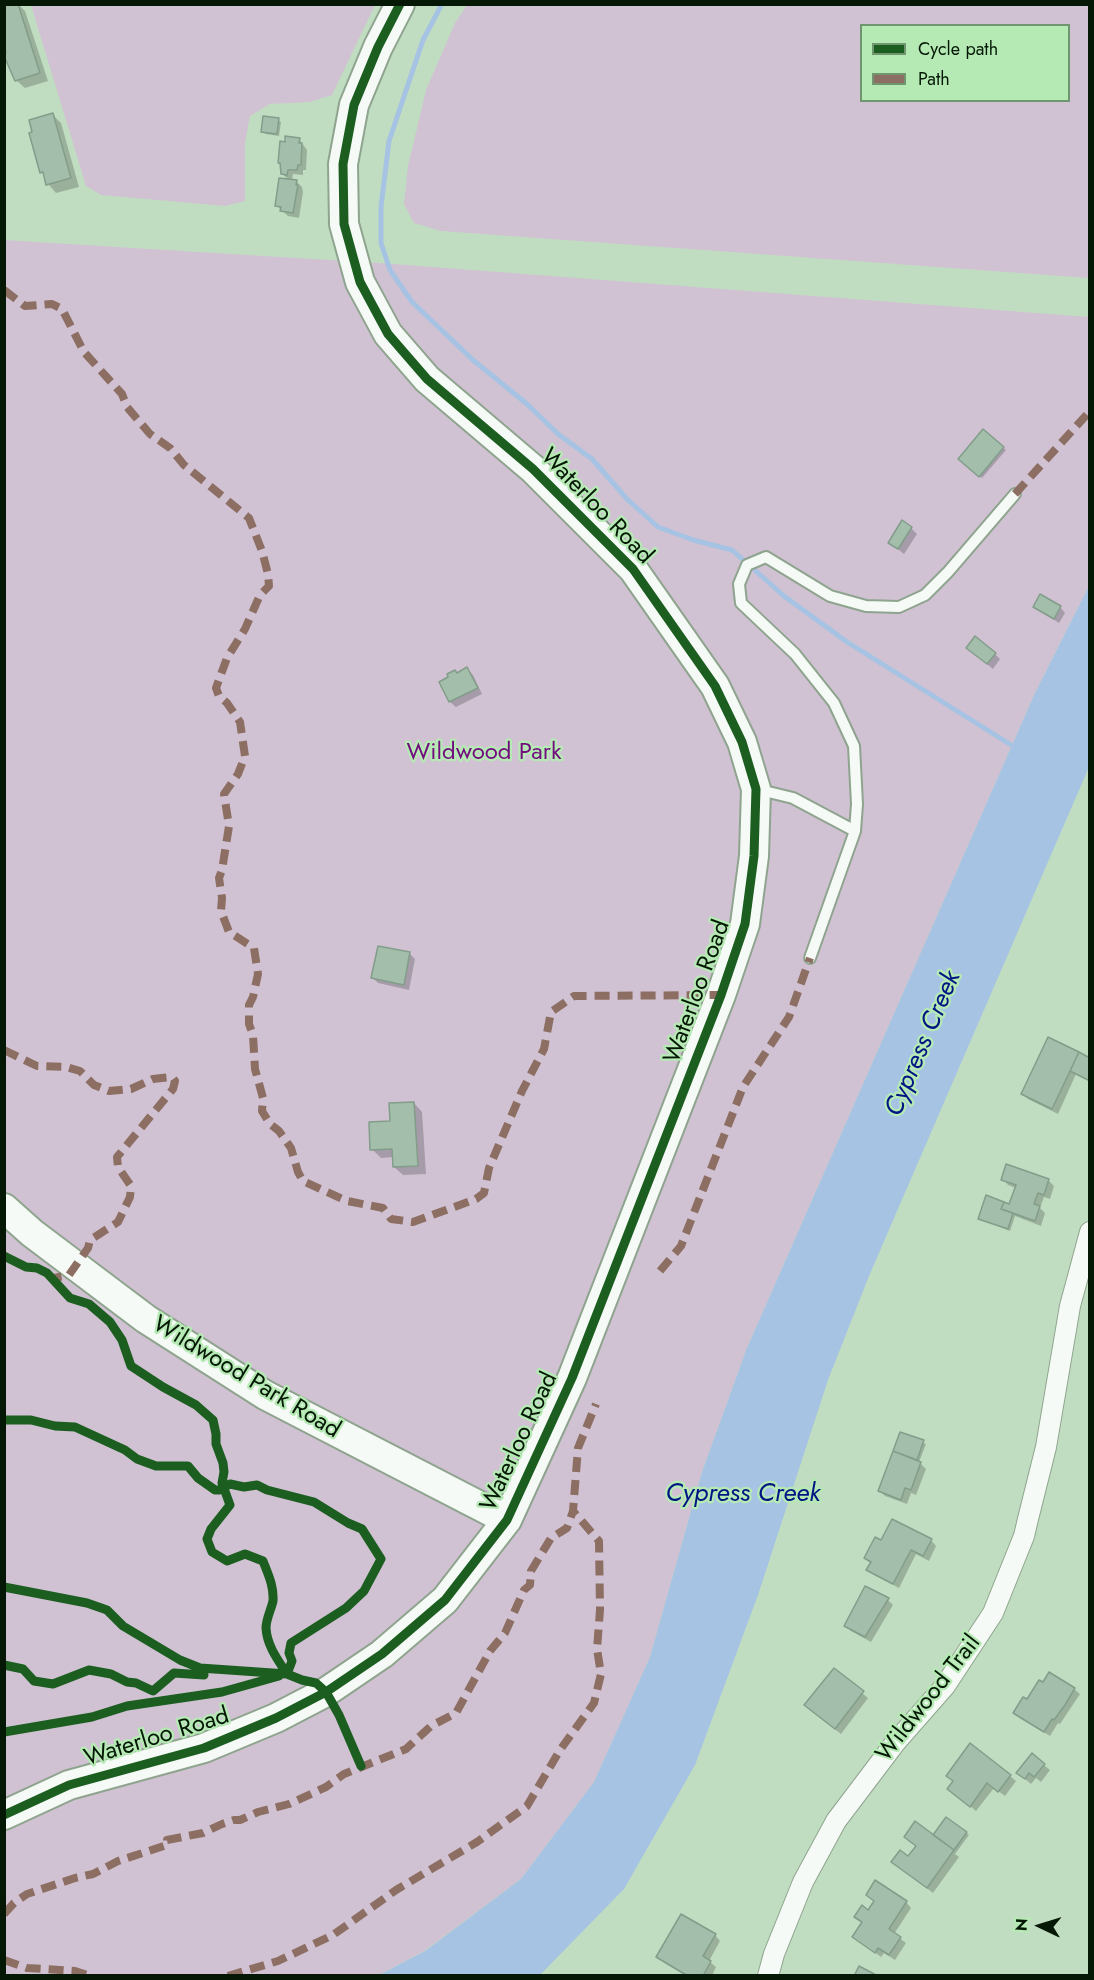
<!DOCTYPE html>
<html>
<head>
<meta charset="utf-8">
<style>
  body { margin:0 }
  #map { position:relative; width:1094px; height:1980px; overflow:hidden; background:#c1ddc1; font-family:Jost,sans-serif }
  canvas { display:block }
  .frame { position:absolute; inset:0; border:6px solid #051805; pointer-events:none }
  .legend { position:absolute; left:860px; top:24px; width:210px; height:78px; box-sizing:border-box; background:#b6eab4; border:2px solid #6f966e; margin:0; padding:8px 10px; list-style:none; font-size:18px; color:#051805 }
  .legend li { display:flex; align-items:center; gap:12px; height:30px }
  .legend b { width:30px; border:2px solid #6f966e }
  .north { position:absolute; left:1010px; top:1896px; width:60px; height:60px; -webkit-text-stroke:4px #b6eab4; paint-order:stroke; rotate:274deg; font-size:16px; font-weight:700; line-height:24px; text-align:center; color:#051805 }
  .north::after { content:''; display:block; margin:auto; width:21px; height:27px; background:#051805; clip-path:polygon(50% 0,100% 100%,50% 72%,0 100%) }
</style>
</head>
<body>
<div id="map">
<canvas width="1094" height="1980"></canvas>
<div class="frame"></div>
<ul class="legend">
<li><b style="height:8px;background:#1b5e20"></b>Cycle path</li>
<li><b style="height:8px;background:#8d6e63"></b>Path</li>
</ul>
<div class="north">N</div>
</div>
<script>
const ctx = document.querySelector('canvas').getContext('2d');
ctx.lineJoin = 'round';
function paint(path, color) {
  ctx.fillStyle = color;
  ctx.fill(path, 'evenodd');
}
function strokePath(path, color, width, dash) {
  ctx.strokeStyle = color;
  ctx.lineWidth = width;
  ctx.lineCap = dash ? 'butt' : 'round';
  ctx.setLineDash(dash || []);
  ctx.stroke(path);
}
function write(font, color, halo, rows, align = 'center') {
  ctx.font = font + ' Jost,sans-serif';
  ctx.lineWidth = 4.5;
  ctx.setLineDash([]);
  ctx.textBaseline = 'middle';
  ctx.strokeStyle = halo;
  ctx.fillStyle = color;
  for (const [text, x, y, turn = 0] of rows) {
    ctx.save();
    ctx.translate(x, y);
    ctx.rotate((+turn || 0) * Math.PI / 180);
    ctx.textAlign = isNaN(turn) ? turn : align;
    if (halo) ctx.strokeText(text, 0, 0);
    ctx.fillText(text, 0, 0);
    ctx.restore();
  }
}
paint(new Path2D(`
  M31 5V4L375 5 332 95 310 102 270 104 250 116 245 143V201L225 206 101 195 86 186Z
  M467 5H1089V278L441 231 414 223 404 204 408 166 426 90 455 23ZM862 26H1068V100H862Z
  M4 240 394 264 1089 317V586L1035 693 747 1348 702 1472 650 1657 594 1782 521 1879 424 1951 379 1975H5Z`), '#d0c2d2');
paint(new Path2D(`
  M1089 586V767L869 1276 828 1380 758 1595 695 1765 624 1889 540 1975H379L425 1951 521 1879 594 1782 650 1657 702 1472 747 1348 1035 693Z`), '#a6c3e3');
paint(new Path2D(`
  M11 4H18L25 11 48 81 25 88 16 80 8 53 4 6Z
  M52 114 61 123 79 187 56 193 48 184 45 176 42 172Z
  M278 120 281 122 279 136 265 134 263 131Z
  M299 139 307 150 306 170H303V175L293 174 292 181H296L302 187 303 192 299 218 288 216 276 205 289 180 282 174V165L279 163Z
  M983 431 1006 450 982 478 960 459Z
  M911 528 917 534 904 554 890 543Z
  M1035 607H1060L1065 613 1059 623Z
  M973 653 995 654 1000 659 993 669Z
  M467 669 473 675 482 694 456 707 450 702 441 682Z
  M410 954 415 959 409 990 378 983 373 978Z
  M1090 1059V1081L1076 1074 1058 1114 1028 1099 1023 1094Z
  M414 1103 422 1112 426 1174 403 1175 394 1167V1157L381 1158 372 1149 391 1122Z
  M1007 1166 1049 1181 1054 1186 1050 1199 1044 1197 1040 1208 1045 1213 1041 1226 1015 1216 1010 1231 980 1219 1010 1206 1016 1188 1008 1185 1003 1179Z
  M901 1434 926 1444 919 1462 926 1469 916 1495 911 1493 907 1504 885 1496 880 1491Z
  M931 1540 936 1546 929 1561 916 1554 899 1588 874 1575 868 1570 871 1564 866 1558 882 1542Z
  M888 1600 893 1605 871 1642 851 1631 845 1626Z
  M834 1670 868 1698 841 1734 811 1711Z
  M1074 1689 1080 1694 1060 1724 1058 1723 1050 1736 1021 1719 1015 1713 1027 1701Z
  M1032 1755 1050 1770 1041 1782 1036 1778 1031 1784 1018 1773Z
  M1010 1776 1016 1781 1005 1796 994 1788 976 1811 949 1789Z
  M947 1819 969 1835 955 1854 959 1857 933 1893 899 1867 933 1837Z
  M867 1895 906 1902 911 1908 894 1934 906 1943 895 1960 884 1953 881 1957 854 1937 863 1923 856 1917 869 1912 875 1902Z
  M715 1935 720 1941 709 1961 716 1967 712 1976H686L663 1962 658 1957Z`), '#0003');
strokePath(new Path2D(`
  M442 4 423 40 389 141 381 207V243L390 270 412 302 473 360 527 404 558 434 592 459 627 499 658 527 693 540 732 550 784 596 847 642 1016 748`), '#a6c3e3', 5);
const building = new Path2D(`
  M18 4 40 73 15 81 4 56 6 52 4 46V5Z
  M53 113 71 178 46 185 43 172 40 173 29 133 32 132 29 120Z
  M263 116 279 118 277 134 261 132Z
  M285 136 300 138 299 143H302L301 165H298L297 170H288L287 175 281 174 280 163H278L280 141 285 142Z
  M279 178 297 180 296 185H298L293 213 280 211 281 207 275 206Z
  M983 429 1004 447 979 477 958 459Z
  M902 520 912 527 898 549 888 543Z
  M1040 594 1061 606 1054 619 1033 607Z
  M975 636 996 653 987 664 966 648Z
  M467 667 478 688 449 702 439 682 448 677 447 674 455 670 457 673Z
  M378 946 410 952 404 985 371 978Z
  M1048 1037 1079 1052 1052 1109 1021 1094Z
  M1079 1052 1090 1058V1081L1070 1071Z
  M414 1102 418 1166 393 1167 392 1149 370 1150 369 1122 390 1121 389 1103Z
  M1006 1164 1049 1179 1044 1195 1038 1193 1034 1204 1040 1206 1035 1221 1001 1209 1004 1202 1009 1204 1016 1185 1001 1180Z
  M986 1195 1004 1202 1001 1209 1013 1213 1008 1229 978 1219Z
  M900 1432 924 1440 917 1460 893 1451Z
  M893 1451 921 1462 911 1490 905 1488 901 1500 878 1491Z
  M892 1519 932 1539 923 1556 911 1550 893 1584 866 1570 871 1562 864 1558 875 1537 881 1540Z
  M865 1586 889 1598 865 1637 844 1626Z
  M834 1668 864 1691 835 1729 804 1705Z
  M1049 1672 1075 1688 1065 1705 1054 1720 1052 1719 1044 1732 1013 1713 1023 1697 1027 1699 1039 1680 1043 1682Z
  M970 1743 1011 1775 998 1792 987 1783 970 1807 947 1789 953 1781 946 1776Z
  M1032 1753 1045 1764 1034 1777 1029 1773 1025 1779 1016 1773Z
  M946 1817 967 1832 954 1850 933 1835Z
  M915 1821 954 1850 927 1888 891 1862 900 1850 908 1856 916 1846 904 1837Z
  M875 1880 907 1901 889 1929 901 1937 889 1955 878 1948 875 1953 852 1937 862 1922 854 1917 862 1905 868 1910 874 1901 866 1895Z
  M681 1914 716 1934 703 1956 711 1961 703 1976H688L656 1957Z
  M859 1966 878 1976H854Z`);
paint(building, '#a3beab');
strokePath(building, '#829d8a', 1.5);
const lane = new Path2D(`
  M756 789 793 798 855 831 857 804 854 746 834 703 795 654 741 603 739 584 747 565 766 557 830 596 866 606 899 607 925 595 948 572 1015 494
  M810 958 855 831`);
const street = new Path2D(`
  M768 1976 774 1954 803 1882 836 1821 895 1743 945 1686 993 1613 1024 1536 1028 1519 1046 1447 1070 1306 1090 1232`);
const secondary = new Path2D(`
  M4 1208 32 1233 146 1319 265 1395 507 1520
  M4 1815 69 1785 204 1748 276 1718 326 1692 382 1654 445 1600 507 1520 572 1378 721 995 745 924 754 856 756 789 742 742 715 686 633 569 533 469 427 379 388 334 360 282 344 224 343 164 354 105 378 47 400 4`);
strokePath(lane, '#8ea48e', 14);
strokePath(street, '#8ea48e', 22);
strokePath(secondary, '#8ea48e', 32);
strokePath(lane, '#f6faf6', 10);
strokePath(street, '#f6faf6', 20);
strokePath(secondary, '#f6faf6', 28);
strokePath(new Path2D(`
  M4 290 25 306 52 304 62 309 84 352 122 394 127 407 150 434 170 448 184 465 249 518 262 551 268 574 269 586 260 595 245 629 227 658 216 688 219 696 227 703 240 722 245 756 238 774 224 794 229 826 222 870 219 878 222 898 221 911 229 932 254 948 258 974 253 997 249 1005V1024L253 1035 255 1069 263 1098 262 1111 270 1124 279 1131 291 1148 298 1172 303 1181 347 1201 383 1208 391 1219 413 1222 476 1199 484 1193 489 1168 522 1091 544 1049 551 1012 574 996 721 995
  M1015 494 1090 411
  M4 1050 37 1066 66 1067 80 1071 94 1085 109 1091 131 1089 153 1079 172 1077 175 1081 173 1089 117 1157 118 1167 131 1186 130 1197 118 1222 90 1240 88 1248 69 1275 54 1278
  M660 1271 681 1246 743 1087 789 1017 810 958
  M4 1914 14 1903 27 1894 75 1878 93 1874 118 1861 167 1845V1840L203 1833 222 1824 234 1820H240L258 1812 289 1804 326 1787 344 1774 406 1749 431 1726 456 1713 490 1651 505 1633 524 1590 530 1585 531 1571 551 1538 567 1528 573 1511 578 1448 596 1404
  M4 1960 27 1968 75 1971 91 1976
  M228 1976 278 1961 333 1935 396 1890 477 1842 527 1806 560 1750 594 1703 601 1674 597 1649 600 1610 599 1541 573 1511`), '#8d6e63', 8, [15, 8]);
strokePath(new Path2D(`
  M4 1256 26 1267 37 1268 47 1273 70 1298 89 1304 110 1322 122 1340 131 1366 163 1387 196 1405 213 1420 216 1434V1444L223 1463 224 1472 222 1483 230 1505 211 1529 207 1539 212 1552 227 1561 245 1554 263 1561C268 1574 274 1586 273 1601 271 1610 266 1619 266 1628 267 1646 278 1660 287 1674
  M4 1420H31L55 1426 75 1427 125 1450 137 1459 156 1466H188L198 1478 215 1490H219L230 1484 244 1487 257 1485 267 1490 314 1502 348 1523 362 1529 381 1559 364 1591 346 1608 291 1643 289 1653 292 1661 287 1674
  M4 1587 87 1603 107 1610 123 1626 180 1660 200 1668 287 1674 302 1680 316 1683 326 1692 339 1715 361 1766
  M4 1665 23 1669 34 1681 53 1684 89 1670 111 1674 127 1682 136 1683 153 1691 174 1673 204 1675
  M4 1732 92 1717 127 1706 222 1692 279 1676
  M4 1815 69 1785 204 1748 276 1718 326 1692 382 1654 445 1600 507 1520 572 1378 721 995 745 924 754 856 756 789 742 742 715 686 633 569 533 469 427 379 388 334 360 282 344 224 343 164 354 105 378 47 400 4`), '#1b5e20', 9);
write('24px', '#051805', '#b6eab4', [
  ["Waterloo Road",596,507,46],
  ["Waterloo Road",698,992,-70],
  ["Wildwood Park Road",246,1378,31],
  ["Waterloo Road",520,1442,-65],
  ["Wildwood Trail",929,1699,-52],
  ["Waterloo Road",157,1738,-17]
]);
write('24px', '#730c7e', '#b6eab4', [
  ["Wildwood Park",484,753]
]);
write('italic 26px', '#001584', '#b6eab4', [
  ["Cypress Creek",924,1044,-67],
  ["Cypress Creek",743,1495]
]);
</script>
</body>
</html>
